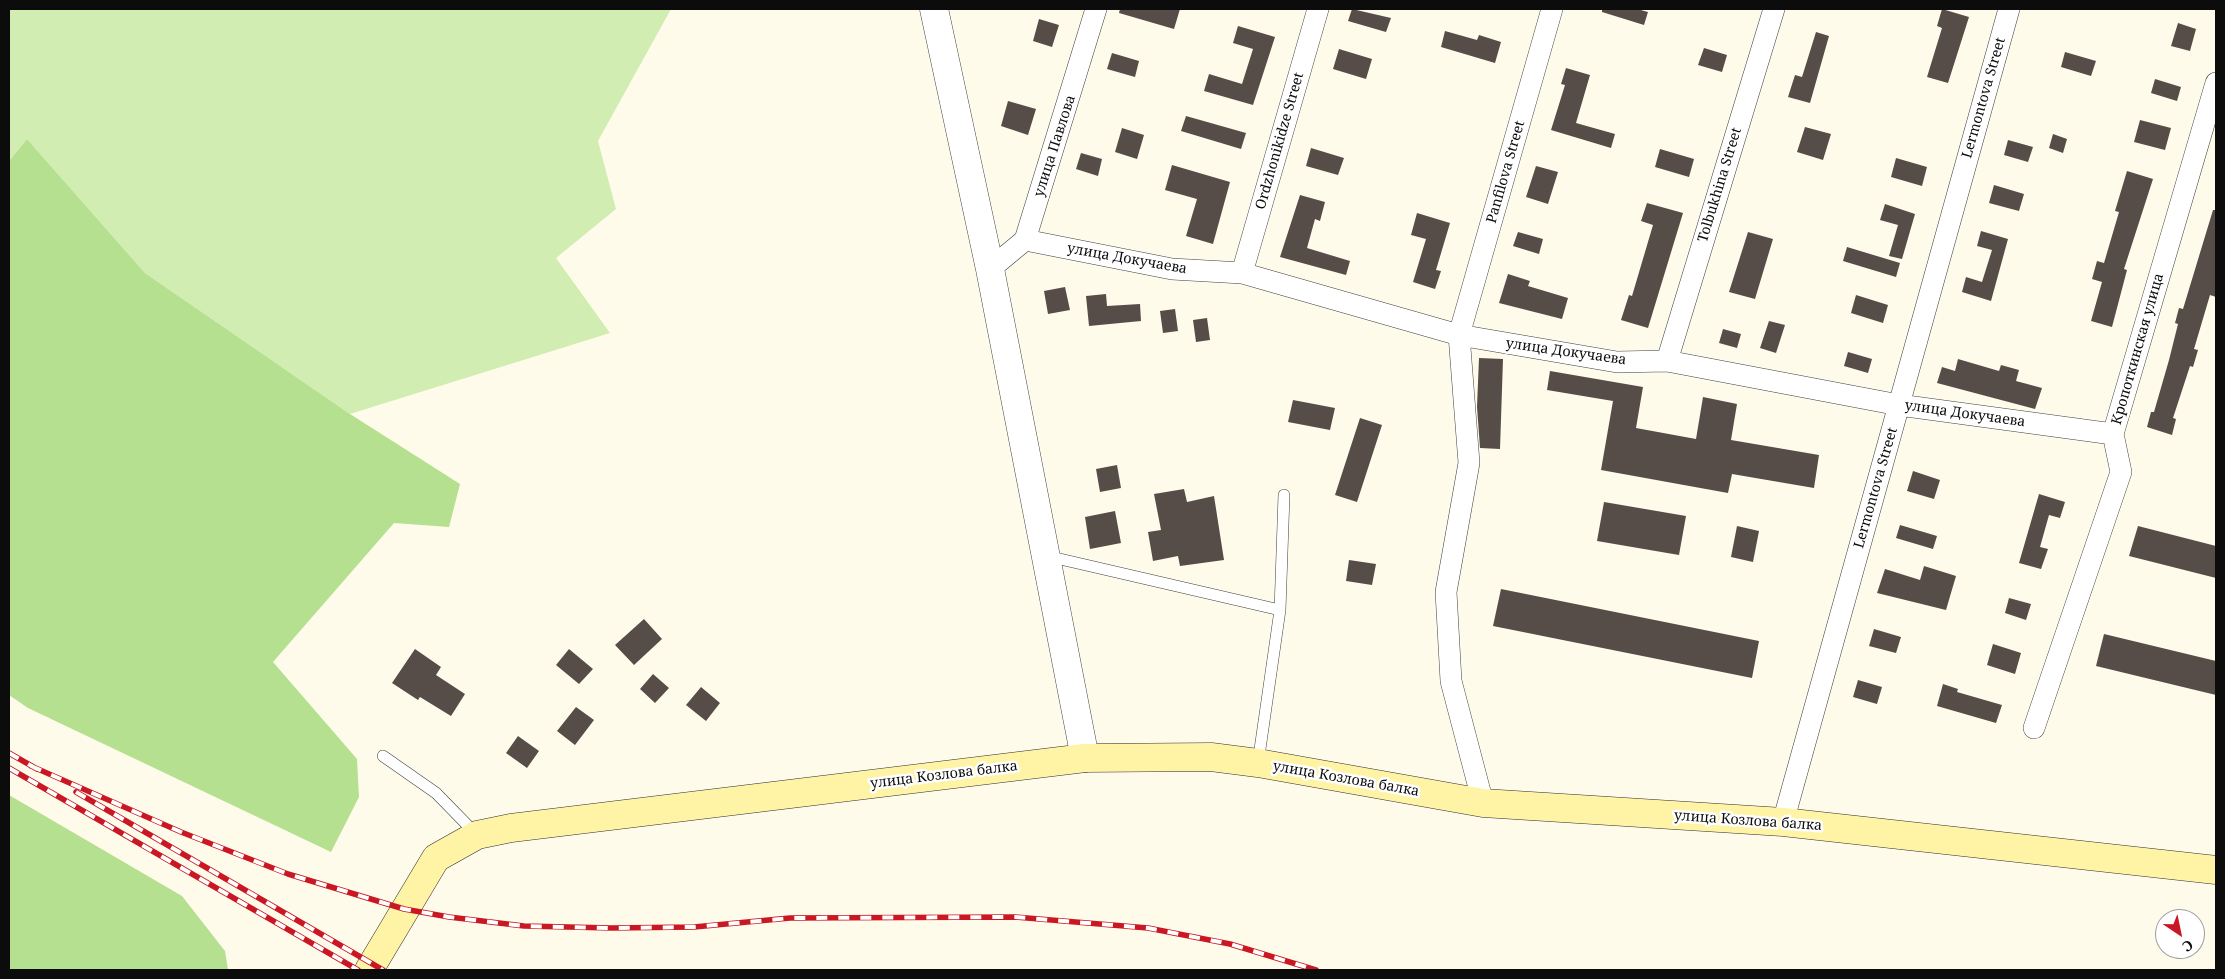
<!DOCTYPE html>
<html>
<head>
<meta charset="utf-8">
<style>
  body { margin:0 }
  #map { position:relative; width:2225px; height:979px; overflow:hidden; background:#fffbeb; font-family:"Noto Serif",serif }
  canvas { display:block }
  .frame { position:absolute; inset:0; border:10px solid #0c0c0c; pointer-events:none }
  .north { position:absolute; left:2155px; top:909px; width:50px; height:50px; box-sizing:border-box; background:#fff; border:1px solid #9e9e9e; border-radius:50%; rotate:146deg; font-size:14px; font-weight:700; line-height:20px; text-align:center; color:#0c0c0c }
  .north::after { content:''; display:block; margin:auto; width:18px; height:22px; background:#c91723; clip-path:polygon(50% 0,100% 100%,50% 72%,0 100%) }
</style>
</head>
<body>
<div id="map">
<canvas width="2225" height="979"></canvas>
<div class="frame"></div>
<div class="north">С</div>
</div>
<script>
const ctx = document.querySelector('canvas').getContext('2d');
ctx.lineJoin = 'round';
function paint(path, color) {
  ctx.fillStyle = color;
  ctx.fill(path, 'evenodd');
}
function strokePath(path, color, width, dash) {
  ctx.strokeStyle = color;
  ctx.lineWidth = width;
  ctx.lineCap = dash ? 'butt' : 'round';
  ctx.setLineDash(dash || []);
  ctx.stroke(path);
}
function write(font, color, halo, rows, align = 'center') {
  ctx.font = font + ' "Noto Serif",serif';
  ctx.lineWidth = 5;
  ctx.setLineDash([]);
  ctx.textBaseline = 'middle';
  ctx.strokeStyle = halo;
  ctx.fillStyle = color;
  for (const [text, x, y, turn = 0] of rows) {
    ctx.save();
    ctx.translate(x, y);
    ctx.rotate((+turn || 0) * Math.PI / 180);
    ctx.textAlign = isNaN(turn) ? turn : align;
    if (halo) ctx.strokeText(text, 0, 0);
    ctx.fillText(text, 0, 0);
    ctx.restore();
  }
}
paint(new Path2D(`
  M9 9H671L598 141 616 209 556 258 610 333 350 414 145 273 27 139 9 161Z`), '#d2edb1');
paint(new Path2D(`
  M27 139 145 273 350 414 460 484 449 527 394 523 273 662 357 759 359 797 331 852 28 708 9 695V161Z
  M9 795 182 896 225 951 228 970H9Z`), '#b5e08f');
paint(new Path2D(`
  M1120 9H1180L1174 29 1119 13Z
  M1352 9 1391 18 1386 32 1348 21Z
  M1602 9H1637L1648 12 1644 25 1602 12Z
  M1942 9 1969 17 1948 83 1927 77 1942 28 1937 26Z
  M1039 19 1059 25 1052 47 1033 41Z
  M2178 23 2196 29 2190 51 2171 46Z
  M1238 26 1275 37 1253 105 1204 91 1209 74 1242 84 1253 49 1233 43Z
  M1445 31 1477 40 1479 35 1501 42 1495 63 1441 47Z
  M1816 32 1829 36 1810 103 1788 97 1795 75 1802 77Z
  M1704 48 1727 55 1722 72 1698 65Z
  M1339 49 1372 59 1366 79 1333 69Z
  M2065 52 2096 61 2091 76 2061 67Z
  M1112 53 1139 61 1135 77 1107 69Z
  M1566 68 1590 75 1576 123 1615 134 1611 148 1551 130 1565 85 1561 84Z
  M2155 79 2181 87 2177 101 2151 93Z
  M1008 101 1036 109 1028 135 1001 126Z
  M1186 116 1246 133 1241 149 1181 131Z
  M2140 120 2171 128 2165 150 2134 142Z
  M1805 127 1831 134 1823 160 1797 152Z
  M1122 128 1144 135 1137 159 1115 152Z
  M2053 134 2067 139 2063 153 2049 148Z
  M2008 140 2033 147 2028 162 2004 155Z
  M1311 148 1344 158 1338 175 1306 166Z
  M1660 149 1694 159 1689 177 1655 167Z
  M1081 153 1102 159 1098 176 1076 169Z
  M1896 158 1927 167 1922 186 1891 177Z
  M1172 165 1230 182 1213 244 1186 236 1197 199 1165 190Z
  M1536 166 1558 172 1548 204 1526 197Z
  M2127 171 2153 179 2124 269 2127 270 2112 327 2091 321 2102 282 2092 279 2097 261 2104 263 2119 212 2115 211Z
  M1994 185 2024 194 2019 211 1989 203Z
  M1300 195 1325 202 1320 221 1315 219 1307 248 1350 261 1346 275 1280 257Z
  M1647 203 1683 213 1648 328 1621 320 1629 295 1632 296 1653 225 1641 221Z
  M1885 204 1915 214 1902 259 1889 256 1898 225 1880 220Z
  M2213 210H2216V297L2210 295 2194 349 2198 350 2193 367 2190 366 2173 418 2176 419 2172 435 2147 427 2151 412H2154L2169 360 2178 324 2175 323 2179 308 2183 309Z
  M1417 213 1450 223 1436 270 1441 271 1435 289 1413 282 1426 239 1411 235Z
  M1981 231 2008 239 1991 301 1962 292 1966 277 1982 282 1992 250 1977 246Z
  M1518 232 1543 239 1539 254 1513 246Z
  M1748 232 1773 239 1755 299 1729 292Z
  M1847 247 1900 263 1896 277 1843 261Z
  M1508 274 1530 281 1528 286 1568 298 1562 319 1499 303Z
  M1065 287 1070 310 1048 314 1044 291Z
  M1106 294 1107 306 1140 304 1141 321 1089 326 1086 296Z
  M1856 295 1888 305 1883 323 1851 313Z
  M1175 309 1178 331 1163 333 1160 311Z
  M1207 318 1210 340 1196 342 1193 320Z
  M1769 321 1785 325 1776 353 1760 348Z
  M1723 329 1741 334 1737 348 1719 343Z
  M1848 352 1872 359 1868 373 1844 366Z
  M1479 358 1503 359 1500 449 1480 448 1477 407Z
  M1958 359 1999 371 2001 365 2019 370 2016 381 2042 388 2035 409 1937 383 1942 367 1955 371Z
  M1550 371 1643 387 1636 428 1696 439 1703 397 1737 404 1731 440 1819 455 1814 488 1732 474 1728 493 1601 470 1613 401 1547 390Z
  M1293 400 1335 408 1330 430 1288 422Z
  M1360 418 1382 425 1357 502 1335 495Z
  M1117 465 1121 488 1100 492 1096 469Z
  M1913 471 1940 480 1934 499 1907 491Z
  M1184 489 1187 502 1214 496 1224 560 1180 566 1178 556 1153 561 1148 532 1161 530 1154 494Z
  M2039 494 2065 502 2060 518 2049 515 2040 547 2048 549 2041 569 2019 563Z
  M1604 502 1686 516 1679 555 1597 541Z
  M1115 511 1121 543 1090 549 1085 517Z
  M1900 525 1937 536 1933 549 1896 538Z
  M1737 526 1759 531 1753 562 1731 557Z
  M2138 526 2216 546V578L2129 556Z
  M1349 560 1376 564 1372 585 1346 581Z
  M1924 566 1956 576 1946 610 1877 593 1885 569 1920 580Z
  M1501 589 1759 641 1752 678 1493 626Z
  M2009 598 2031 604 2026 620 2005 613Z
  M644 619 662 639 634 665 615 645Z
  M1874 629 1901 637 1896 653 1869 646Z
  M2104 634 2216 661V695L2096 666Z
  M1993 644 2021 653 2015 674 1987 665Z
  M415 649 441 667 436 675 465 694 451 716 420 697 418 700 392 683Z
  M569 649 593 669 579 684 556 665Z
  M653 674 669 688 655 703 640 689Z
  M1858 680 1882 687 1877 704 1853 697Z
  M1943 684 1958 689 1957 692 2002 705 1996 723 1937 706Z
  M701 687 720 703 706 721 686 705Z
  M576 707 594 720 575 745 557 731Z
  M518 736 539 751 527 768 506 753Z`), '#564d48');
const service = new Path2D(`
  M1047 556 1280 610 1258 763
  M1280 610 1284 495
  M383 756 436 793 477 835`);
const minor = new Path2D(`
  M1025 240 1172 269 1242 273 1459 335 1617 362 1667 361 1899 405 2113 434
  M990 269 1025 240 1096 9
  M1242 273 1318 9
  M1667 361 1774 9
  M2034 728 2121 472 2113 434 2216 83
  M1483 803 1451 681 1446 592 1469 463 1459 335 1552 9
  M1783 822 2009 9`);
const tertiary = new Path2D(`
  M934 9 990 269 1085 758`);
const secondary = new Path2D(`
  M369 970 436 858 477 835 511 828 1085 758 1211 757 1258 763 1483 803 1783 822 2216 870`);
strokePath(service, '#3f3f3f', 12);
strokePath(minor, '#3f3f3f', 22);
strokePath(tertiary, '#3f3f3f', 29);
strokePath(secondary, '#2e2e2e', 29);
strokePath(service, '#fff', 11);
strokePath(minor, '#fff', 21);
strokePath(tertiary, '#fff', 28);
strokePath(secondary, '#fff3a6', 28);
const rail = new Path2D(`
  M9 753 37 769
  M31 766 181 832 288 874 404 909 449 917 524 926 612 928 694 927 790 918 1015 917 1148 928 1230 944 1316 970
  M9 768 358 970
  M76 792 383 970`);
strokePath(rail, '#c91723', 5.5);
strokePath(rail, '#fff', 4, [11]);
write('14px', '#0c0c0c', '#fff', [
  ["Lermontova Street",1984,98,-74],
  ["Ordzhonikidze Street",1280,141,-74],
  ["улица Павлова",1055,146,-72],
  ["Panfilova Street",1506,172,-74],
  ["Tolbukhina Street",1720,185,-73],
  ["улица Докучаева",1127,259,10],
  ["Кропоткинская улица",2138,349,-74],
  ["улица Докучаева",1566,352,8],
  ["улица Докучаева",1965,414,8],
  ["Lermontova Street",1876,488,-74],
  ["улица Козлова балка",944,775,-7],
  ["улица Козлова балка",1346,779,10],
  ["улица Козлова балка",1748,821,4]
]);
</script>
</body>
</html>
